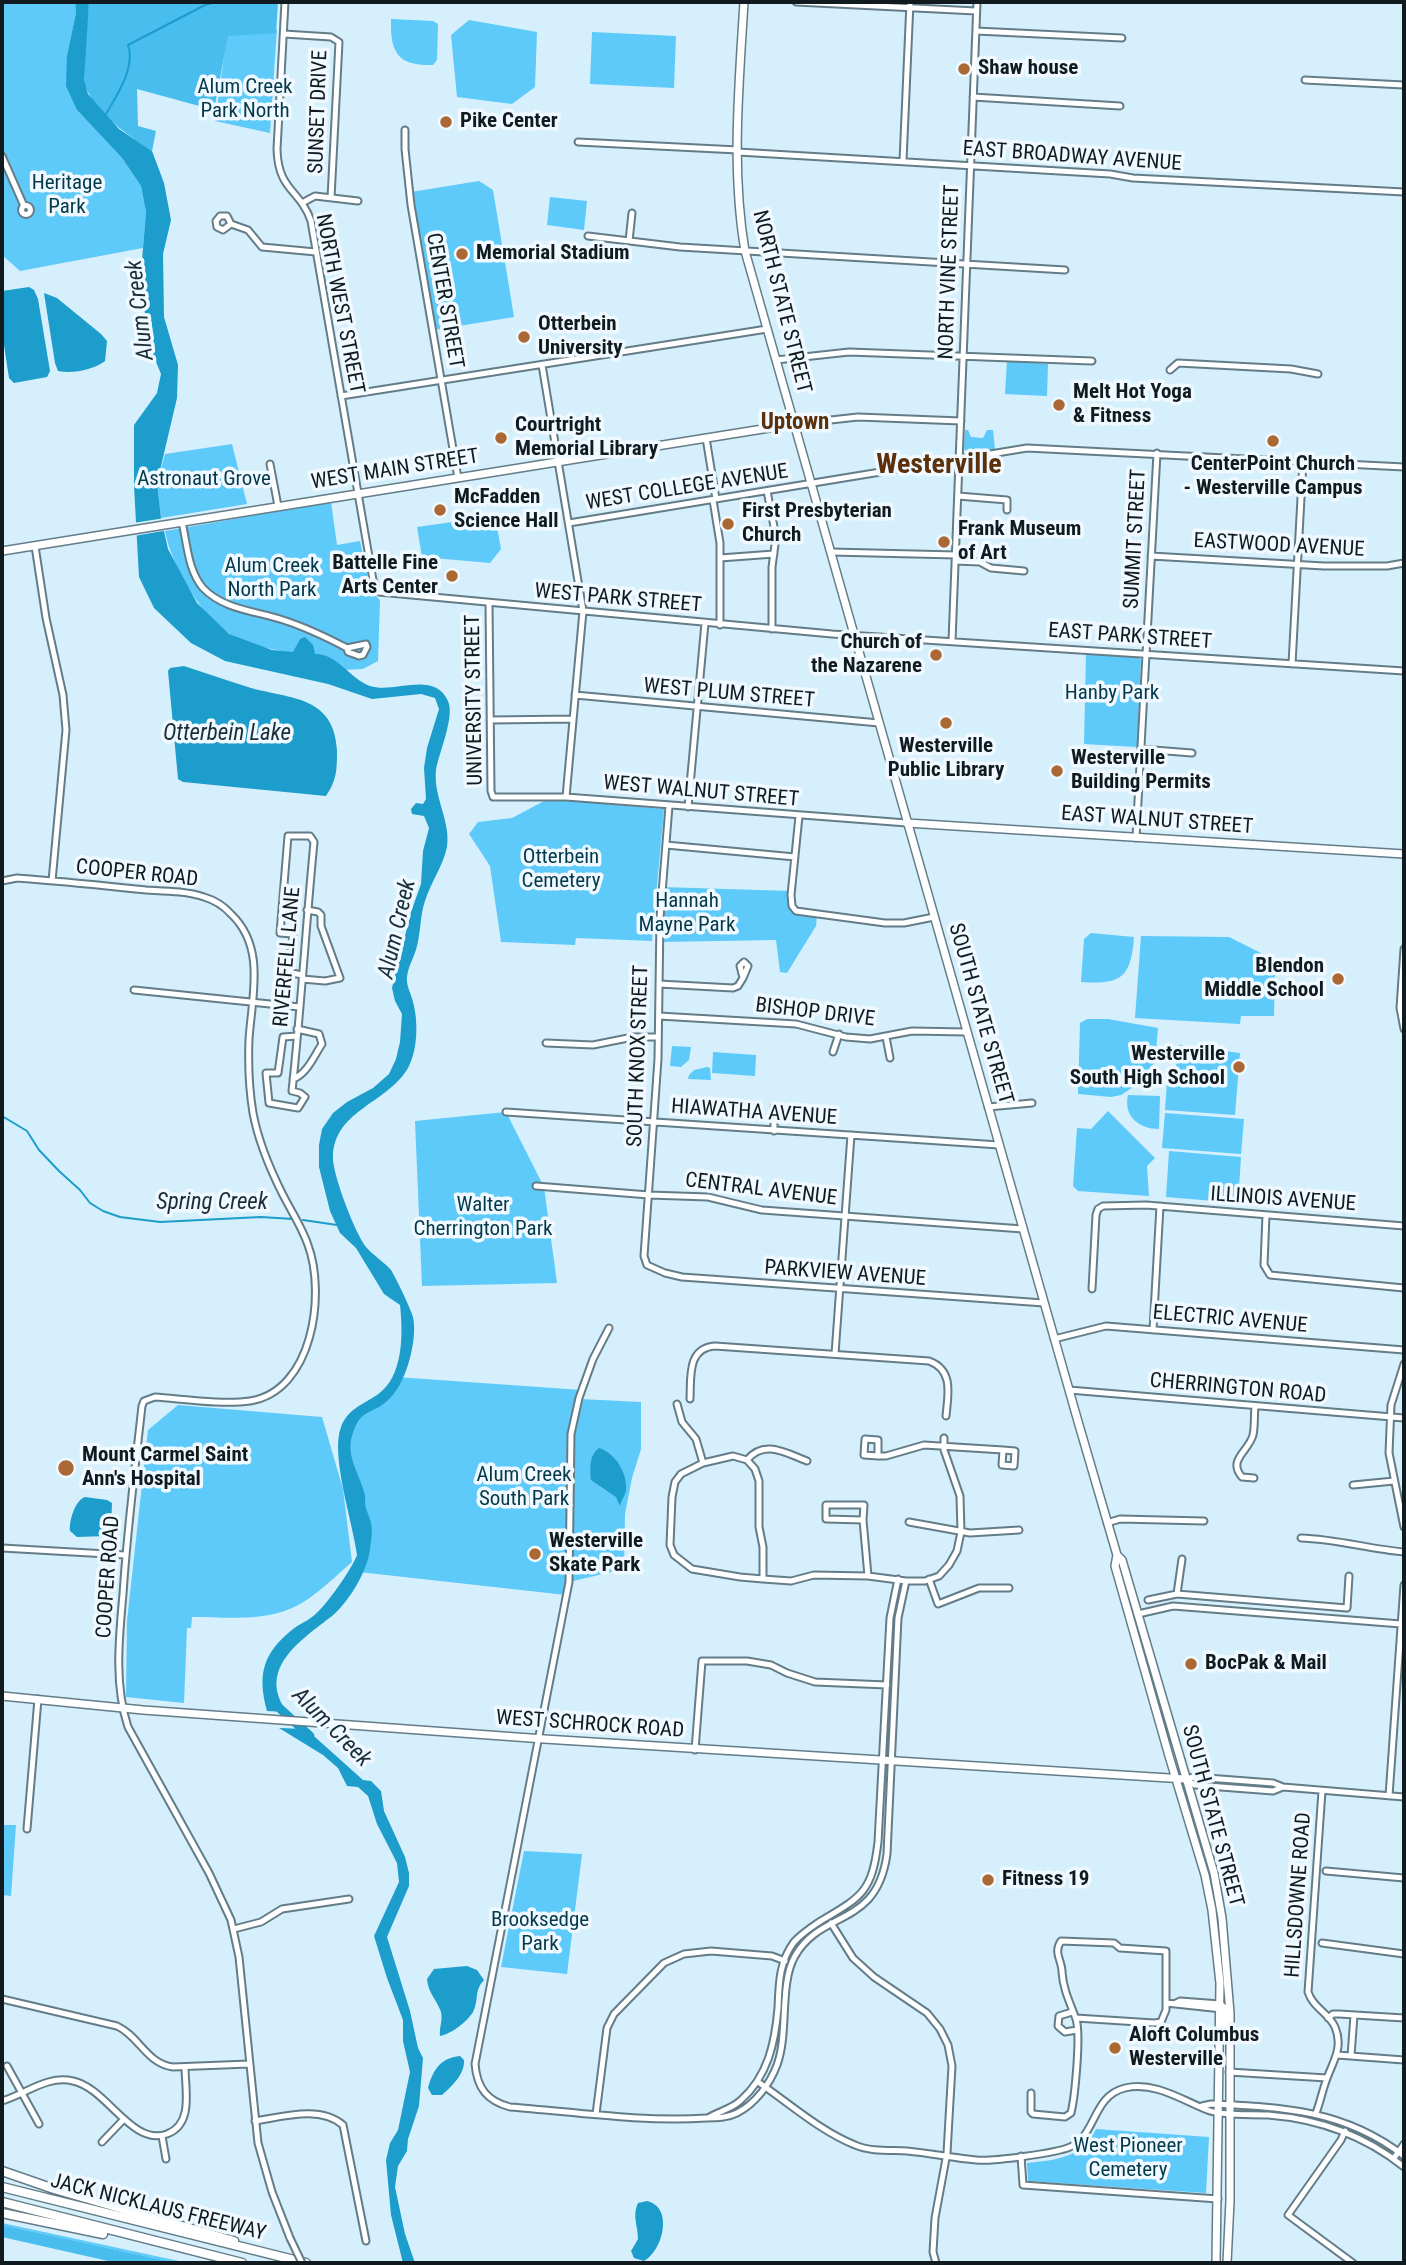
<!DOCTYPE html>
<html>
<head>
<meta charset="utf-8">
<style>
  body { margin:0 }
  #map { position:relative; width:1406px; height:2265px; overflow:hidden; background:#d5effc; font-family:"Roboto Condensed",sans-serif }
  canvas { display:block }
  .frame { position:absolute; inset:0; border:4px solid #111b1f; pointer-events:none }
</style>
</head>
<body>
<div id="map">
<canvas width="1406" height="2265"></canvas>
<div class="frame"></div>
</div>
<script>
const ctx = document.querySelector('canvas').getContext('2d');
ctx.lineJoin = 'round';
function paint(path, color) {
  ctx.fillStyle = color;
  ctx.fill(path, 'evenodd');
}
function strokePath(path, color, width, dash) {
  ctx.strokeStyle = color;
  ctx.lineWidth = width;
  ctx.lineCap = dash ? 'butt' : 'round';
  ctx.setLineDash(dash || []);
  ctx.stroke(path);
}
function write(font, color, halo, rows, align = 'center') {
  ctx.font = font + ' "Roboto Condensed",sans-serif';
  ctx.lineWidth = 7;
  ctx.setLineDash([]);
  ctx.textBaseline = 'middle';
  ctx.strokeStyle = halo;
  ctx.fillStyle = color;
  for (const [text, x, y, turn = 0] of rows) {
    ctx.save();
    ctx.translate(x, y);
    ctx.rotate((+turn || 0) * Math.PI / 180);
    ctx.textAlign = isNaN(turn) ? turn : align;
    if (halo) ctx.strokeText(text, 0, 0);
    ctx.fillText(text, 0, 0);
    ctx.restore();
  }
}
paint(new Path2D(`
  M2 2H75L76 13 67 55 77 110 122 158 141 186 146 212 143 248 20 271 2 255Z
  M391 19 433 21 438 24 437 60 433 65C398 66 390 53 391 19Z
  M469 20 537 32 535 87 512 104 457 97 451 35Z
  M277 29 270 133 215 121 227 35Z
  M592 32 676 36 674 88 590 84Z
  M479 181 493 190 514 317 434 330 411 192Z
  M550 197 587 201 584 230 547 225Z
  M1007 361 1048 364 1047 396 1005 394Z
  M965 430H968L971 437 983 438 987 430H993L995 449 968 453 964 449Z
  M232 444 247 504 161 518 157 483 165 454Z
  M331 502 337 545 360 541 371 591 380 600 378 661 363 669 324 671 300 639 293 653C272 650 250 645 231 635 202 619 170 562 165 531Z
  M495 516 501 549 490 563 422 557 417 527Z
  M1086 654 1139 658 1141 660 1137 747 1084 744Z
  M548 799 664 809 652 941 576 938 575 945 501 942 490 866 469 834 478 822 512 818Z
  M662 887 791 891 794 909 817 914 816 926 787 973 780 972 776 940 659 942Z
  M1091 933 1134 937C1131 977 1122 985 1081 982L1084 939Z
  M1141 936 1229 937 1261 953 1275 971 1274 1016H1241L1240 1024 1135 1018Z
  M1087 1019H1108L1158 1028 1155 1062 1136 1085 1121 1095 1111 1097 1078 1094 1080 1023Z
  M1179 1045 1240 1053 1235 1115 1165 1110 1168 1067H1176Z
  M672 1046 691 1047 689 1060 681 1067 670 1066Z
  M713 1052 756 1055 755 1076 712 1073Z
  M707 1067 710 1068 711 1080 688 1079 689 1075 694 1070Z
  M1128 1095 1160 1096 1159 1129C1139 1129 1123 1116 1128 1095Z
  M1108 1111 1155 1158 1147 1166 1149 1196 1078 1191 1073 1186 1077 1128 1091 1129Z
  M506 1112 544 1187 557 1283 422 1286 415 1121Z
  M1165 1113 1244 1119 1241 1154 1162 1148Z
  M1169 1151 1241 1157 1238 1203 1166 1197Z
  M396 1377 582 1390 580 1399 641 1402V1449L632 1478 625 1514 624 1569 569 1582 566 1595 359 1572 346 1436 356 1412 384 1396Z
  M178 1405 322 1417 343 1489 352 1562C337 1575 322 1590 305 1601 272 1623 229 1617 192 1617L191 1628H187L184 1703 126 1697 127 1621 148 1430Z
  M2 1825H16L11 1896 2 1895Z
  M524 1851 582 1854 567 1974 501 1967Z
  M1096 2129 1209 2137 1206 2193 1028 2181 1027 2163C1056 2160 1082 2158 1096 2129Z
  M2 2223 188 2263H177L2 2225Z`), '#5ecaf9');
paint(new Path2D(`
  M89 2H278L276 33 228 36 214 110 137 89 138 126 156 131 152 151C129 136 86 107 84 78 82 53 87 26 89 2Z
  M2 2225 177 2263H117L2 2237Z`), '#49bded');
paint(new Path2D(`
  M75 2H89L84 79 88 94 119 129 152 151 164 183 171 220 163 254 164 317 178 365 177 398 157 483 161 518 168 549 197 603 229 634 272 650 293 652 300 639 305 637 313 645 315 654C338 654 350 679 370 686 394 694 434 670 448 701 455 717 439 752 436 770 433 797 451 821 447 847 443 866 431 882 425 901 420 915 421 931 417 946 415 956 408 966 407 977 406 986 411 993 413 1002 418 1020 418 1048 409 1066 390 1103 334 1109 333 1157 332 1173 356 1236 367 1248 374 1256 384 1262 391 1270 395 1276 411 1309 413 1317 418 1339 406 1386 387 1401 370 1416 360 1408 352 1436 346 1456 359 1473 364 1492 366 1498 365 1498 365 1504 366 1511 370 1517 371 1523 373 1531 371 1541 370 1549 368 1570 349 1602 332 1616 301 1640 256 1669 287 1712L267 1711C257 1674 263 1653 293 1629 299 1624 306 1622 312 1617 324 1609 352 1569 357 1555 353 1523 330 1455 341 1427 348 1409 362 1405 377 1395 404 1377 403 1333 400 1305L384 1294 356 1248 340 1233 330 1211 319 1167V1145L322 1129 333 1113 347 1102 373 1088 389 1074 396 1059 400 1042 402 1014 395 1001 392 988 411 912 421 884 423 851 429 828 424 816 412 814 411 809 416 803 423 804 426 799 424 768 427 748 439 709 435 698 421 694 372 699 328 684 225 661 191 643 154 608 139 577 134 486V425L157 393 161 374 150 347 144 307 142 260 146 212 141 186 122 158 77 110 66 86 67 55 76 13Z
  M29 287 34 290 38 299 50 371 47 377 14 383 9 378 2 332V291Z
  M44 293 57 298 101 334 107 341 105 361C93 370 73 374 58 371L55 363Z
  M184 666C206 673 228 681 251 688 291 699 334 696 337 750 337 769 337 780 326 796L183 782 178 779 168 671 170 668Z
  M599 1448C615 1453 627 1472 626 1489 626 1495 621 1500 620 1506L616 1497 591 1480C590 1469 589 1455 599 1448Z
  M85 1497 107 1500 112 1503 111 1532 107 1536 77 1537 70 1531C69 1521 75 1500 85 1497Z
  M279 1728 306 1729 363 1780 371 1781 381 1791 384 1811 405 1857 409 1873V1886L387 1937 410 2011 418 2048 423 2058 419 2106 408 2139 407 2151 398 2166 395 2187 405 2234 415 2263H403L391 2215 386 2160 390 2143 398 2130 410 2072 403 2041V2020L387 1978 374 1936 399 1882 397 1863 377 1824 368 1796 358 1787 347 1786 338 1768 323 1755Z
  M467 1966 477 1970 484 1980C474 1990 479 2001 473 2012 467 2022 451 2034 440 2036 439 2028 443 2020 441 2012 437 2000 428 1993 427 1979L434 1969Z
  M460 2056 464 2060C465 2074 452 2086 442 2095H432L428 2088C433 2070 440 2058 460 2056Z
  M647 2201C674 2207 663 2251 644 2261L634 2258 631 2251 638 2239C638 2225 632 2216 638 2203Z`), '#1c9dcb');
paint(new Path2D(`
  M165 518 169 530 134 536 133 523Z`), '#d5effc');
strokePath(new Path2D(`
  M106 114C117 95 136 67 128 45L205 5 216 2
  M2 1116 27 1131 39 1150 59 1171 80 1190 90 1203 103 1211 120 1217 160 1222 261 1217 293 1219
  M303 1220 337 1225`), '#1c9dcb', 2);
strokePath(new Path2D(`
  M276 1705 310 1736`), '#1c9dcb', 9);
const minor = new Path2D(`
  M285 2 277 149C278 191 300 189 311 221L373 580 379 592 832 634 1404 671
  M796 2 976 11
  M976 31 1122 38
  M284 34 331 37 339 42 331 198
  M1305 80 1404 85
  M973 97 1120 106
  M405 130V149L411 205 458 478
  M578 142 738 150
  M738 152 1110 174 1133 178 1404 192
  M2 156 24 206
  M903 161 910 2
  M302 203 315 196 358 201
  M21.5 210a4.5 4.5 0 1 1 9 0a4.5 4.5 0 1 1-9 0Z
  M231 224 227 216H220L216 221 217 227 223 230 231 224 248 230 262 247 316 252
  M588 236 680 247 1065 270
  M629 241 632 213
  M776 360 849 352 1092 361
  M542 365 583 611 566 797
  M1170 370 1178 363 1291 369 1318 374
  M341 396 767 329
  M794 424 858 417 961 421
  M706 438 716 499
  M270 464 278 506
  M767 491 776 537 772 567V629
  M958 496 1007 500V510
  M713 500 720 543V625
  M182 522C187 543 188 571 203 588 224 610 256 611 283 620 305 627 326 637 347 648L348 652 359 656 363 655 367 647 366 644 347 648
  M569 523 1027 448 1404 467
  M35 546 46 618 63 695 66 730 52 881
  M831 552 956 555
  M1151 556 1324 566H1387L1404 563
  M720 558 774 554
  M955 561 980 562 991 568 1024 571
  M489 603 491 791 493 797H566L907 823
  M952 641 977 2
  M1292 664 1303 461
  M575 695 879 723
  M490 720 573 719
  M1141 749 1192 753
  M669 806 660 918 658 1059 644 1256 647 1265 665 1273 682 1277 1044 1303
  M688 807 705 623
  M799 816 791 895 792 906 796 911 885 923H904L934 917
  M1136 838 1157 453
  M666 845 795 857
  M2 881 17 878 30 879C69 882 108 886 146 890 165 891 186 891 204 897 214 900 224 906 231 914 266 947 252 996 249 1039 248 1065 249 1089 253 1113 258 1140 270 1169 282 1193 291 1211 302 1227 308 1245 326 1294 313 1391 250 1401 223 1405 183 1399 155 1397L144 1401 142 1406C135 1469 127 1531 123 1594 119 1638 114 1685 128 1727L209 1873 231 1920 239 1957 258 2143 272 2192 290 2238
  M1404 949 1400 1008 1404 1029
  M302 979 325 981 340 978 321 926V915L318 912 307 910
  M659 984 733 988 738 986 743 978 740 966 744 962 748 966 743 978
  M134 990 299 1007
  M659 1016 796 1024 846 1037 870 1039 912 1031 966 1032
  M297 1036 283 1037 278 1073H266L269 1103 298 1108 305 1097 300 1093 292 1091C301 1008 306 925 314 842L310 836H288L280 933 293 934 289 969 292 973 302 975
  M886 1037 890 1058
  M546 1043 593 1045 633 1037H658
  M833 1052 839 1034
  M293 1079C307 1074 314 1056 322 1044L319 1034 297 1029
  M774 1107V1131
  M988 1107 1032 1103
  M506 1112 999 1145
  M536 1186 649 1195 708 1197 762 1210 1023 1229
  M1266 1215 1264 1265 1270 1275 1404 1288
  M1092 1289 1096 1215 1098 1209 1103 1206 1146 1205 1404 1226
  M609 1328 593 1359 579 1398 571 1434 569 1582 475 2064C477 2088 487 2101 510 2107 575 2112 641 2122 706 2118 717 2118 727 2118 737 2113 755 2104 770 2084 777 2065 789 2032 779 1984 795 1956 822 1909 877 1928 887 1854L898 1618 906 1581
  M1153 1330 1160 1206
  M1054 1339 1106 1326 1404 1350
  M835 1354 851 1135
  M1404 1364 1391 1405 1389 1453 1404 1527
  M1069 1390 1404 1418
  M690 1399C691 1377 687 1348 715 1346L929 1361C954 1370 948 1395 946 1416
  M677 1404 682 1422 696 1439 703 1463
  M865 1439 878 1440V1456L864 1455Z
  M1003 1450 1015 1451 1014 1466 1002 1465Z
  M878 1456H886L924 1445 1003 1450
  M747 1460C764 1439 786 1453 807 1461
  M1254 1478 1242 1477C1227 1460 1249 1451 1253 1435 1255 1426 1254 1415 1255 1406
  M1353 1485 1394 1481
  M826 1505H864L863 1520 826 1519Z
  M863 1520 868 1576
  M909 1522 970 1533 1019 1530
  M1107 1523 1120 1519 1204 1521
  M1301 1538C1336 1539 1369 1549 1404 1552
  M2 1548 125 1555
  M763 1579V1547L759 1527V1481L755 1469 747 1460 733 1456 703 1463 681 1474 675 1482 672 1497 670 1545 674 1555 692 1569 740 1577 763 1579 791 1581 814 1575 868 1576 906 1581H925L939 1576 949 1565 957 1551 961 1532 960 1496 944 1450V1438
  M929 1579 938 1604 979 1588H1009
  M1177 1594 1182 1559
  M1148 1600 1177 1594 1347 1608 1349 1576
  M1138 1614 1173 1606 1401 1624
  M695 1750 702 1661H747L771 1665 787 1673 815 1682 887 1685
  M1185 1779 1194 1777 1273 1783 1283 1787 1404 1797
  M1188 1781 1195 1785 1273 1791 1283 1787
  M1389 1796 1404 1585
  M27 1829 38 1699
  M1326 1871 1404 1878
  M831 1923 853 1958 874 1977 927 2013 940 2029 948 2045 952 2066 947 2153 935 2218 933 2252 936 2263
  M234 1929 261 1922 282 1909 349 1899
  M1322 1943 1404 1954
  M2 1999 117 2026C139 2036 147 2064 173 2067L249 2064
  M1166 2003 1222 2009
  M1174 2004 1180 2001 1220 2004
  M1072 2012 1059 2016 1058 2026 1065 2032 1077 2030
  M1328 2018 1333 2014H1339L1404 2018
  M1337 2055 1404 2060
  M1351 2056 1354 2015
  M7 2066 39 2124
  M1229 2072 1327 2078
  M758 2082C789 2103 820 2131 855 2145 871 2152 891 2150 907 2151 930 2153 953 2158 976 2160 990 2162 1057 2153 1070 2147 1097 2135 1092 2096 1125 2088 1156 2081 1183 2101 1210 2111 1225 2116 1252 2114 1268 2115 1320 2119 1364 2135 1404 2167
  M1031 2093V2112L1033 2114 1065 2117 1071 2113C1075 2096 1081 2035 1076 2019 1070 2003 1063 1989 1062 1972 1062 1960 1053 1953 1061 1941L1114 1943 1120 1948 1166 1951V2010L1161 2022 1154 2023 1076 2018
  M2 2101C26 2094 47 2075 73 2081 107 2088 132 2147 167 2134 194 2124 185 2089 185 2067
  M1202 2106 1211 2104C1283 2107 1345 2110 1404 2156
  M1316 2113C1320 2103 1322 2092 1326 2081 1332 2063 1344 2048 1335 2027 1329 2013 1313 2008 1308 1992L1322 1791
  M596 2114 607 2028 614 2014 664 1963 684 1954 711 1951 772 1956 785 1961
  M708 2118C719 2111 732 2109 741 2100 768 2076 775 2043 778 2008 779 1984 779 1962 794 1942 801 1934 810 1928 819 1922 861 1897 872 1893 878 1842L890 1618 898 1579
  M255 2121C282 2117 320 2105 343 2125L366 2241
  M1345 2131 1341 2140 1288 2215 1353 2263
  M162 2136 166 2159
  M102 2142 124 2119
  M1021 2156 1023 2185 1218 2199
  M1394 2158 1404 2144`);
const major = new Path2D(`
  M744 2C739 85 731 169 745 251L1079 1425 1117 1555 1122 1560 1214 1873 1222 1918 1230 2013V2201L1227 2263
  M2 551 794 424
  M907 823 1404 854
  M1117 1555 1115 1566 1169 1756 1205 1875 1212 1910 1220 1983 1216 2263
  M2 1696 143 1710 544 1739 1185 1779
  M1219 2004 1225 2009 1227 2035`);
const highway = new Path2D(`
  M2 2171 54 2189 234 2241
  M2 2187 306 2263
  M2 2202 242 2263
  M2 2213 103 2234`);
strokePath(minor, '#647c87', 9);
strokePath(major, '#647c87', 10);
strokePath(highway, '#647c87', 11);
strokePath(minor, '#fff', 5);
strokePath(major, '#fff', 7);
strokePath(highway, '#fff', 8);
const minorBridge = new Path2D(`
  M290 2238 302 2263`);
strokePath(minorBridge, '#647c87', 9, []);
strokePath(minorBridge, '#fff', 5);
for (const [x, y, r, color] of [
  [964,69,7,"#ab6835"],
  [446,122,7,"#ab6835"],
  [462,254,7,"#ab6835"],
  [524,337,7,"#ab6835"],
  [1059,405,7,"#ab6835"],
  [501,438,7,"#ab6835"],
  [1273,441,7,"#ab6835"],
  [440,510,7,"#ab6835"],
  [728,524,7,"#ab6835"],
  [944,542,7,"#ab6835"],
  [452,576,7,"#ab6835"],
  [936,655,7,"#ab6835"],
  [946,723,7,"#ab6835"],
  [1057,771,7,"#ab6835"],
  [1338,979,7,"#ab6835"],
  [1239,1067,7,"#ab6835"],
  [66,1468,9,"#ab6835"],
  [535,1554,7,"#ab6835"],
  [1191,1664,7,"#ab6835"],
  [988,1880,7,"#ab6835"],
  [1115,2048,7,"#ab6835"]
]) {
  const dot = new Path2D();
  dot.arc(x, y, r, 0, 2 * Math.PI);
  ctx.fillStyle = color;
  ctx.fill(dot);
  strokePath(dot, '#eff9ff', 2.5);
}
write('bold 21px', '#111b1f', '#eff9ff', [
  ["Shaw house",978,69],
  ["Pike Center",460,122],
  ["Memorial Stadium",476,254],
  ["Otterbein",538,325],
  ["University",538,349],
  ["Melt Hot Yoga",1073,393],
  ["& Fitness",1073,417],
  ["Courtright",515,426],
  ["Memorial Library",515,450],
  ["CenterPoint Church",1273,465,"center"],
  ["- Westerville Campus",1273,489,"center"],
  ["McFadden",454,498],
  ["Science Hall",454,522],
  ["First Presbyterian",742,512],
  ["Church",742,536],
  ["Frank Museum",958,530],
  ["of Art",958,554],
  ["Battelle Fine",438,564,"right"],
  ["Arts Center",438,588,"right"],
  ["Church of",922,643,"right"],
  ["the Nazarene",922,667,"right"],
  ["Westerville",946,747,"center"],
  ["Public Library",946,771,"center"],
  ["Westerville",1071,759],
  ["Building Permits",1071,783],
  ["Blendon",1324,967,"right"],
  ["Middle School",1324,991,"right"],
  ["Westerville",1225,1055,"right"],
  ["South High School",1225,1079,"right"],
  ["Mount Carmel Saint",82,1456],
  ["Ann's Hospital",82,1480],
  ["Westerville",549,1542],
  ["Skate Park",549,1566],
  ["BocPak & Mail",1205,1664],
  ["Fitness 19",1002,1880],
  ["Aloft Columbus",1129,2036],
  ["Westerville",1129,2060]
], 'left');
write('21px', '#04394c', '#eff9ff', [
  ["Alum Creek",245,88],
  ["Park North",245,112],
  ["Heritage",67,184],
  ["Park",67,208],
  ["Astronaut Grove",204,480],
  ["Alum Creek",272,567],
  ["North Park",272,591],
  ["Hanby Park",1112,694],
  ["Otterbein",561,858],
  ["Cemetery",561,882],
  ["Hannah",687,902],
  ["Mayne Park",687,926],
  ["Walter",483,1206],
  ["Cherrington Park",483,1230],
  ["Alum Creek",524,1476],
  ["South Park",524,1500],
  ["Brooksedge",540,1921],
  ["Park",540,1945],
  ["West Pioneer",1128,2147],
  ["Cemetery",1128,2171]
]);
write('21px', '#111b1f', '#eff9ff', [
  ["SUNSET DRIVE",319,112,-88],
  ["EAST BROADWAY AVENUE",1072,157,4],
  ["NORTH VINE STREET",950,272,-88],
  ["CENTER STREET",444,301,80],
  ["NORTH STATE STREET",781,302,76],
  ["NORTH WEST STREET",339,304,79],
  ["WEST MAIN STREET",395,470,-9],
  ["WEST COLLEGE AVENUE",687,488,-9],
  ["SUMMIT STREET",1136,539,-87],
  ["EASTWOOD AVENUE",1279,546,3],
  ["WEST PARK STREET",618,599,5],
  ["EAST PARK STREET",1130,637,4],
  ["WEST PLUM STREET",729,694,5],
  ["UNIVERSITY STREET",475,700,-91],
  ["WEST WALNUT STREET",701,792,5],
  ["EAST WALNUT STREET",1157,821,4],
  ["COOPER ROAD",137,874,6],
  ["RIVERFELL LANE",288,957,-85],
  ["BISHOP DRIVE",815,1013,7],
  ["SOUTH STATE STREET",980,1014,74],
  ["SOUTH KNOX STREET",639,1056,-88],
  ["HIAWATHA AVENUE",754,1113,4],
  ["CENTRAL AVENUE",761,1190,7],
  ["ILLINOIS AVENUE",1283,1200,4],
  ["PARKVIEW AVENUE",845,1274,4],
  ["ELECTRIC AVENUE",1230,1320,5],
  ["CHERRINGTON ROAD",1238,1389,5],
  ["COOPER ROAD",109,1577,-86],
  ["WEST SCHROCK ROAD",590,1725,4],
  ["SOUTH STATE STREET",1212,1816,75],
  ["HILLSDOWNE ROAD",1299,1895,-86],
  ["JACK NICKLAUS FREEWAY",158,2208,14]
]);
write('italic 23px', '#1b2e38', '#eff9ff', [
  ["Alum Creek",141,310,-97],
  ["Otterbein Lake",227,734],
  ["Alum Creek",398,929,-77],
  ["Spring Creek",212,1203],
  ["Alum Creek",331,1728,45]
]);
write('bold 23px', '#5c300b', '#eff9ff', [
  ["Uptown",795,423]
]);
write('bold 28px', '#5c300b', '#eff9ff', [
  ["Westerville",939,466]
]);
</script>
</body>
</html>
